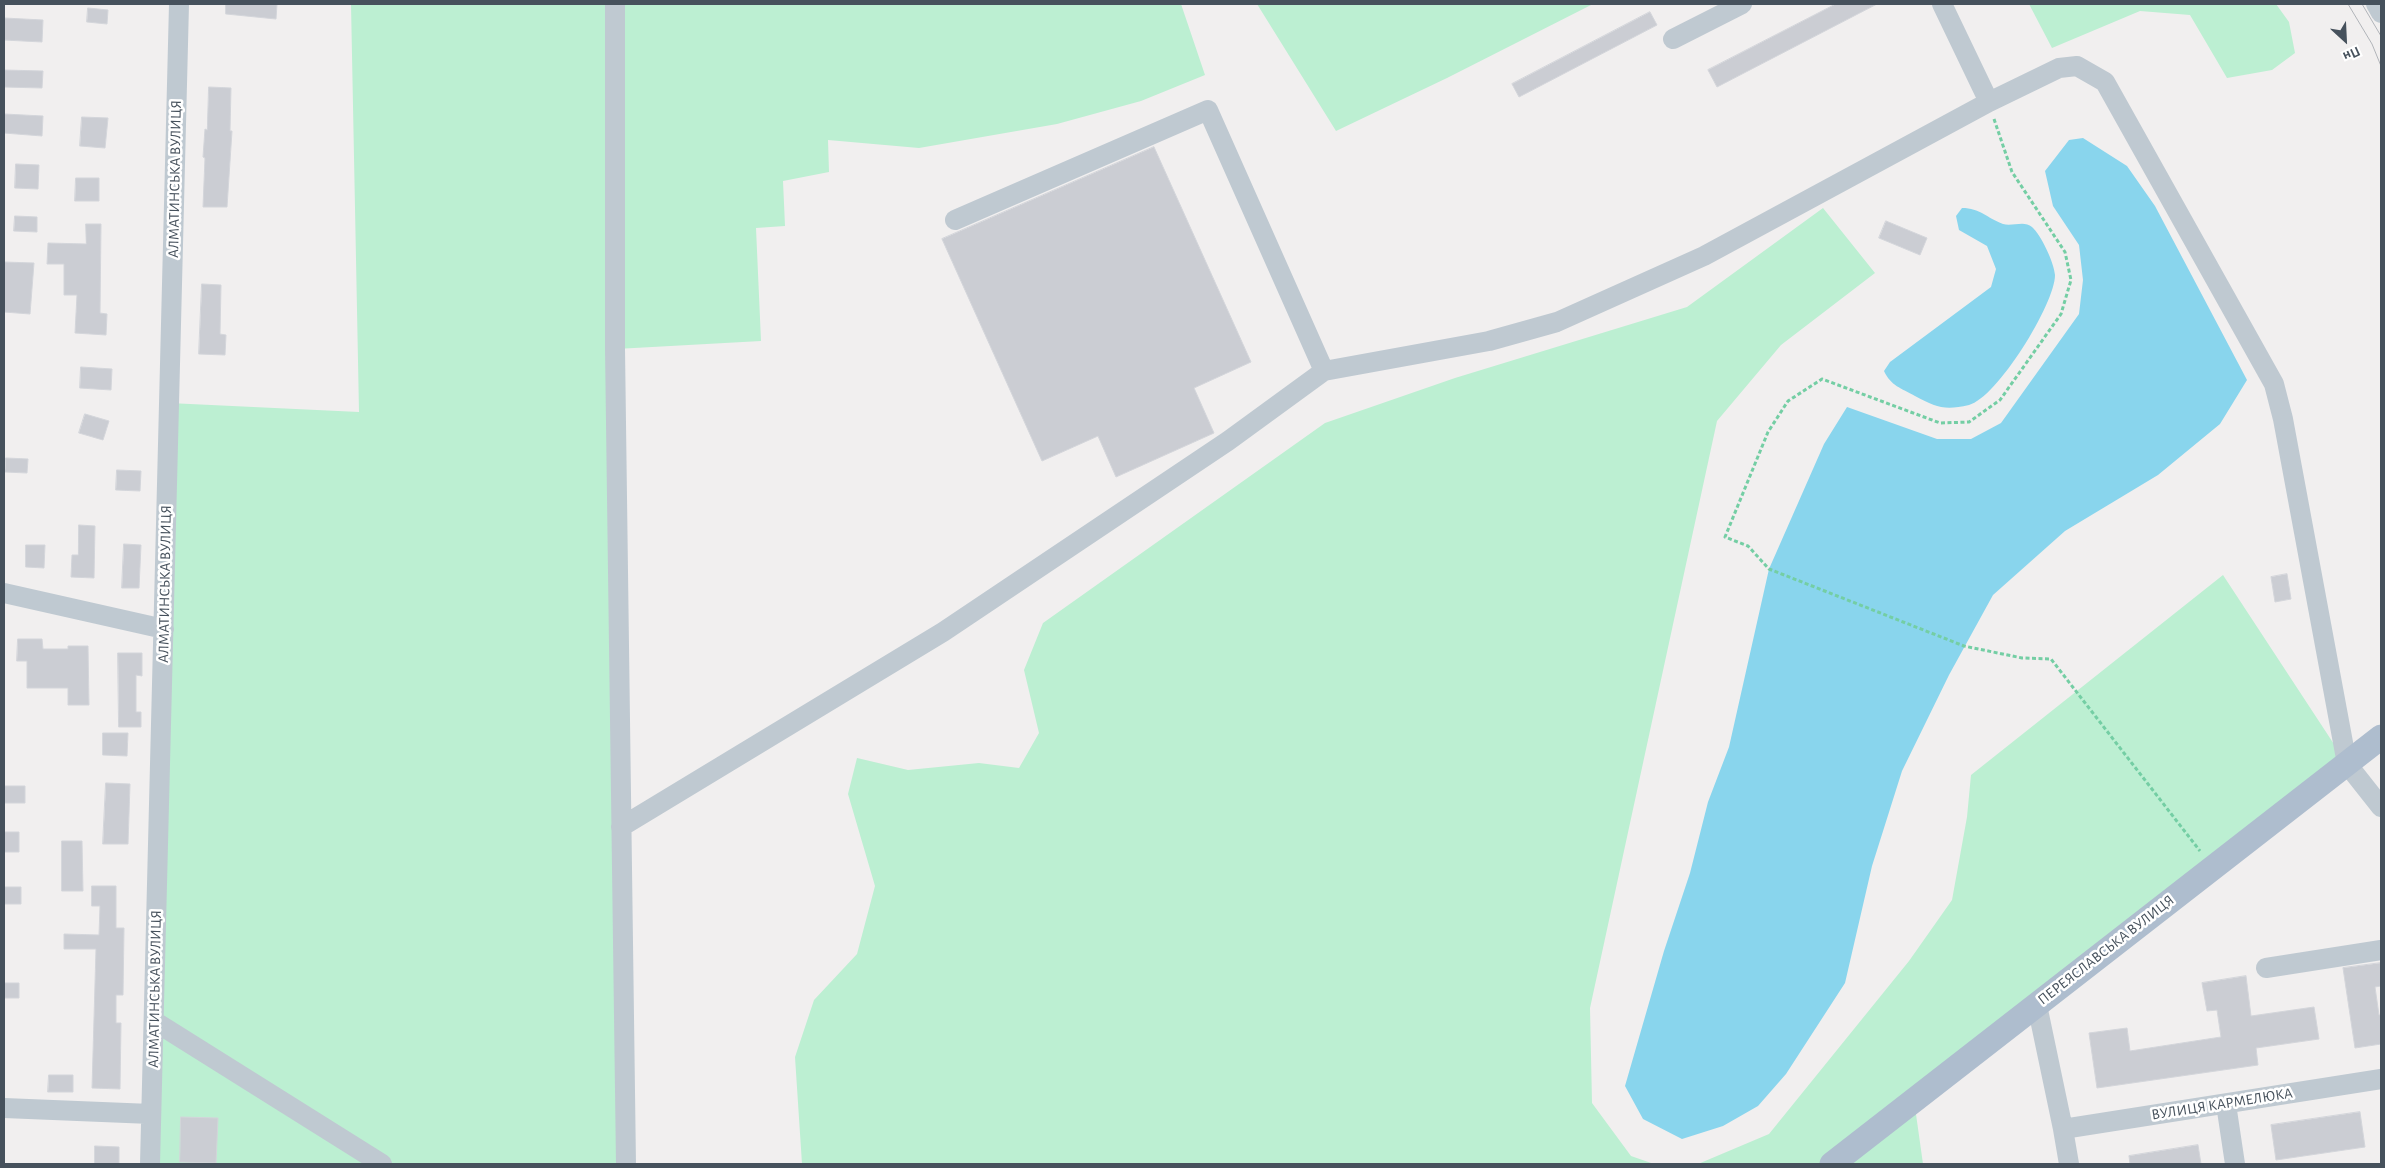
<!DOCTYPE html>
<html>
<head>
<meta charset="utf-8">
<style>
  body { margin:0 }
  #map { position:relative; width:2385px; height:1168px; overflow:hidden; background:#f1efef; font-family:"Alegreya Sans",sans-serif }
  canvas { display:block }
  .frame { position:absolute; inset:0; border:5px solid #46515c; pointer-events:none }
  .north { position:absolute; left:2320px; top:15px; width:50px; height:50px; -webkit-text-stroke:4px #fff; paint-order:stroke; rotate:155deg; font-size:14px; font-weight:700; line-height:20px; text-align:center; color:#46515c }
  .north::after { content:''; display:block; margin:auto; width:18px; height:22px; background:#46515c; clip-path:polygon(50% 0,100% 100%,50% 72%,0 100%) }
</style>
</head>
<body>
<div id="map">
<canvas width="2385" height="1168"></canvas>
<div class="frame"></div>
<div class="north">Пн</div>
</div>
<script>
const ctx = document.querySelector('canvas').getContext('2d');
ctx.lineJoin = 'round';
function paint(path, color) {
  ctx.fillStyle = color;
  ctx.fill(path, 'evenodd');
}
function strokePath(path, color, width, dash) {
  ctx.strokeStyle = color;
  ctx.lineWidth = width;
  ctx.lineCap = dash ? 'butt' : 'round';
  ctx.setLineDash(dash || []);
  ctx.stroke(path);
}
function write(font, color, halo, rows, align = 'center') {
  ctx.font = font + ' "Alegreya Sans",sans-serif';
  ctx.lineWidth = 5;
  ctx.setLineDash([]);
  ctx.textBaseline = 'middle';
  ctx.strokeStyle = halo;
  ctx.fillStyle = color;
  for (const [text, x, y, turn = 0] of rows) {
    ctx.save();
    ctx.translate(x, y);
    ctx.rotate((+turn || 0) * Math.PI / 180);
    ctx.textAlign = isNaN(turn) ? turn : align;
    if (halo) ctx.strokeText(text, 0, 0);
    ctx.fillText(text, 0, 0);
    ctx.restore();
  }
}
paint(new Path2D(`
  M351 4H1181L1205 75 1141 101 1057 124 919 148 828 140 829 172 783 181 785 226 756 228 761 341 616 349 626 1164H150L169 403 359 412Z
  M1257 4H1593L1447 78 1336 131Z
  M2029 4H2276L2289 22 2295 53 2272 70 2227 78 2190 15 2140 11 2052 48Z
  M1823 208 1875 273 1781 345 1717 421 1590 1008 1592 1103 1631 1156 1654 1164H802L795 1057 814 1000 857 954 875 886 848 794 857 758 908 770 979 763 1019 768 1039 733 1024 670 1043 623 1325 423 1455 378 1687 307Z
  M2223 575 2347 764 1914 1100 1923 1164H1698L1769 1134 1909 961 1952 900 1967 817 1971 775Z`), '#bcefd2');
paint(new Path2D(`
  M2083 138 2127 166 2155 206 2247 380 2220 424 2158 475 2065 531 1993 595 1949 675 1902 771 1872 866 1845 983 1786 1074 1758 1106 1723 1126 1682 1139 1643 1119 1625 1086 1664 951 1690 873 1708 802 1729 747 1769 569 1824 444 1847 407 1937 439H1971L2001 423 2079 314 2083 280 2079 245 2053 206 2045 171 2069 140Z
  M1962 208C1980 208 1987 218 2003 224 2012 227 2024 220 2032 227 2041 235 2054 262 2055 275 2055 304 1997 398 1969 405 1944 411 1936 407 1915 396 1901 388 1891 386 1884 371L1890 362 1991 287 1996 269 1987 246 1959 230 1956 216Z`), '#89d5ed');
const building = new Path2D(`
  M226 4H277L276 19 226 14Z
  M1836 4H1877L1717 87 1708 70Z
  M88 8 108 10 107 24 87 22Z
  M1650 12 1657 25 1519 97 1512 84Z
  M4 18 43 20 42 42 4 40Z
  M4 70 43 71 42 88 4 87Z
  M209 87 231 88 230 131H232L227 207H203L205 158 203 157 205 129 207 130Z
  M4 114 43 116 42 136 4 133Z
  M82 117 108 118 105 148 80 146Z
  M1154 147 1251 362 1194 388 1214 433 1116 477 1098 436 1042 461 942 239Z
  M16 164 39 165 38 189 15 188Z
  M76 178H99V201H75Z
  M15 216 37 217V232L14 231Z
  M1886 221 1927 238 1920 255 1879 238Z
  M86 224H101L100 313 107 314 106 335 75 333 77 295H64V264H47L48 243 86 244Z
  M4 262 34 263 30 314 4 312Z
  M202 284 221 285 220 334 226 335 225 355 199 354Z
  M81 367 112 369 111 390 80 388Z
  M85 414 109 421 103 440 79 433Z
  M6 458 28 459 27 473 5 472Z
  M117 470 141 471 140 491 116 490Z
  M79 525 95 526 94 578 71 577 72 555H78Z
  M124 544 141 545 139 588H122Z
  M26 545H45L44 568 26 567Z
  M2287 574 2291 599 2275 602 2271 577Z
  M18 639H42L43 649H68V646H88L89 705H68V688H27V661H17Z
  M118 653H142V676L136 675V712H141V727H119Z
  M103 733H128L127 756 103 755Z
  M106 783 130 784 128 844H103Z
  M4 786H25V803H4Z
  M4 832H19V852H4Z
  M62 841H82L83 891H62Z
  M92 886H116V928H124L123 995H116V1023H121L120 1089 92 1088 96 949H64V934L99 935 100 906H92Z
  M4 887H21V904H4Z
  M2381 963V986L2375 987 2379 1015H2381V1044L2355 1048 2343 968Z
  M2246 976 2251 1016 2314 1007 2319 1039 2256 1048 2258 1065 2097 1088 2089 1033 2127 1028 2130 1051 2221 1037 2217 1010 2207 1011 2202 983Z
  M4 983H19V998H4Z
  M49 1075H73V1092H48Z
  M2360 1112 2365 1147 2276 1160 2271 1125Z
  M181 1117 218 1118 216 1163 180 1162Z
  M2198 1145 2201 1164H2130L2129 1156Z
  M95 1146 119 1147V1164H95Z`);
paint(building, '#cbcdd3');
strokePath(building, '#d3d5da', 1);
strokePath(new Path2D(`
  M1994 119 2012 172 2065 252 2071 280 2061 314 2000 400 1969 422 1940 423 1822 379 1788 401 1768 432 1725 537 1748 546 1769 569 1964 646 2022 658 2051 659 2200 851`), '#74cea4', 3, [4, 2.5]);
strokePath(new Path2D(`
  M615 4V349L626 1164
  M1942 4 1989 102
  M2376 4 2381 13
  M1673 39 1742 4
  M1324 371 1489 341 1557 322 1704 256 1989 102 2059 68 2077 66 2105 82 2274 384 2283 419 2347 764 2381 807
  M4 593 164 629
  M621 827 943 632 1228 441 1324 371 1208 110 955 220
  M2266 968 2381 950
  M2037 1005 2063 1129 2069 1164
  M154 1021 382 1164
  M2226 1104 2235 1164
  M4 1108 151 1114
  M2063 1129 2381 1079
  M150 1164 179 4`), '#bfc9d1', 20);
strokePath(new Path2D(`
  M1832 1164 2381 737`), '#aebdce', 25);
strokePath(new Path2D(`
  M2348 4 2372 44 2381 66
  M2362 4 2381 36`), '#b1b4b9', 1);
write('15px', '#46515c', '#fff', [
  ["АЛМАТИНСЬКА ВУЛИЦЯ",175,179,-89],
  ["АЛМАТИНСЬКА ВУЛИЦЯ",165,584,-89],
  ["ПЕРЕЯСЛАВСЬКА ВУЛИЦЯ",2106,950,-38],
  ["АЛМАТИНСЬКА ВУЛИЦЯ",155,989,-89],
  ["ВУЛИЦЯ КАРМЕЛЮКА",2222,1104,-9]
]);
</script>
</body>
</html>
